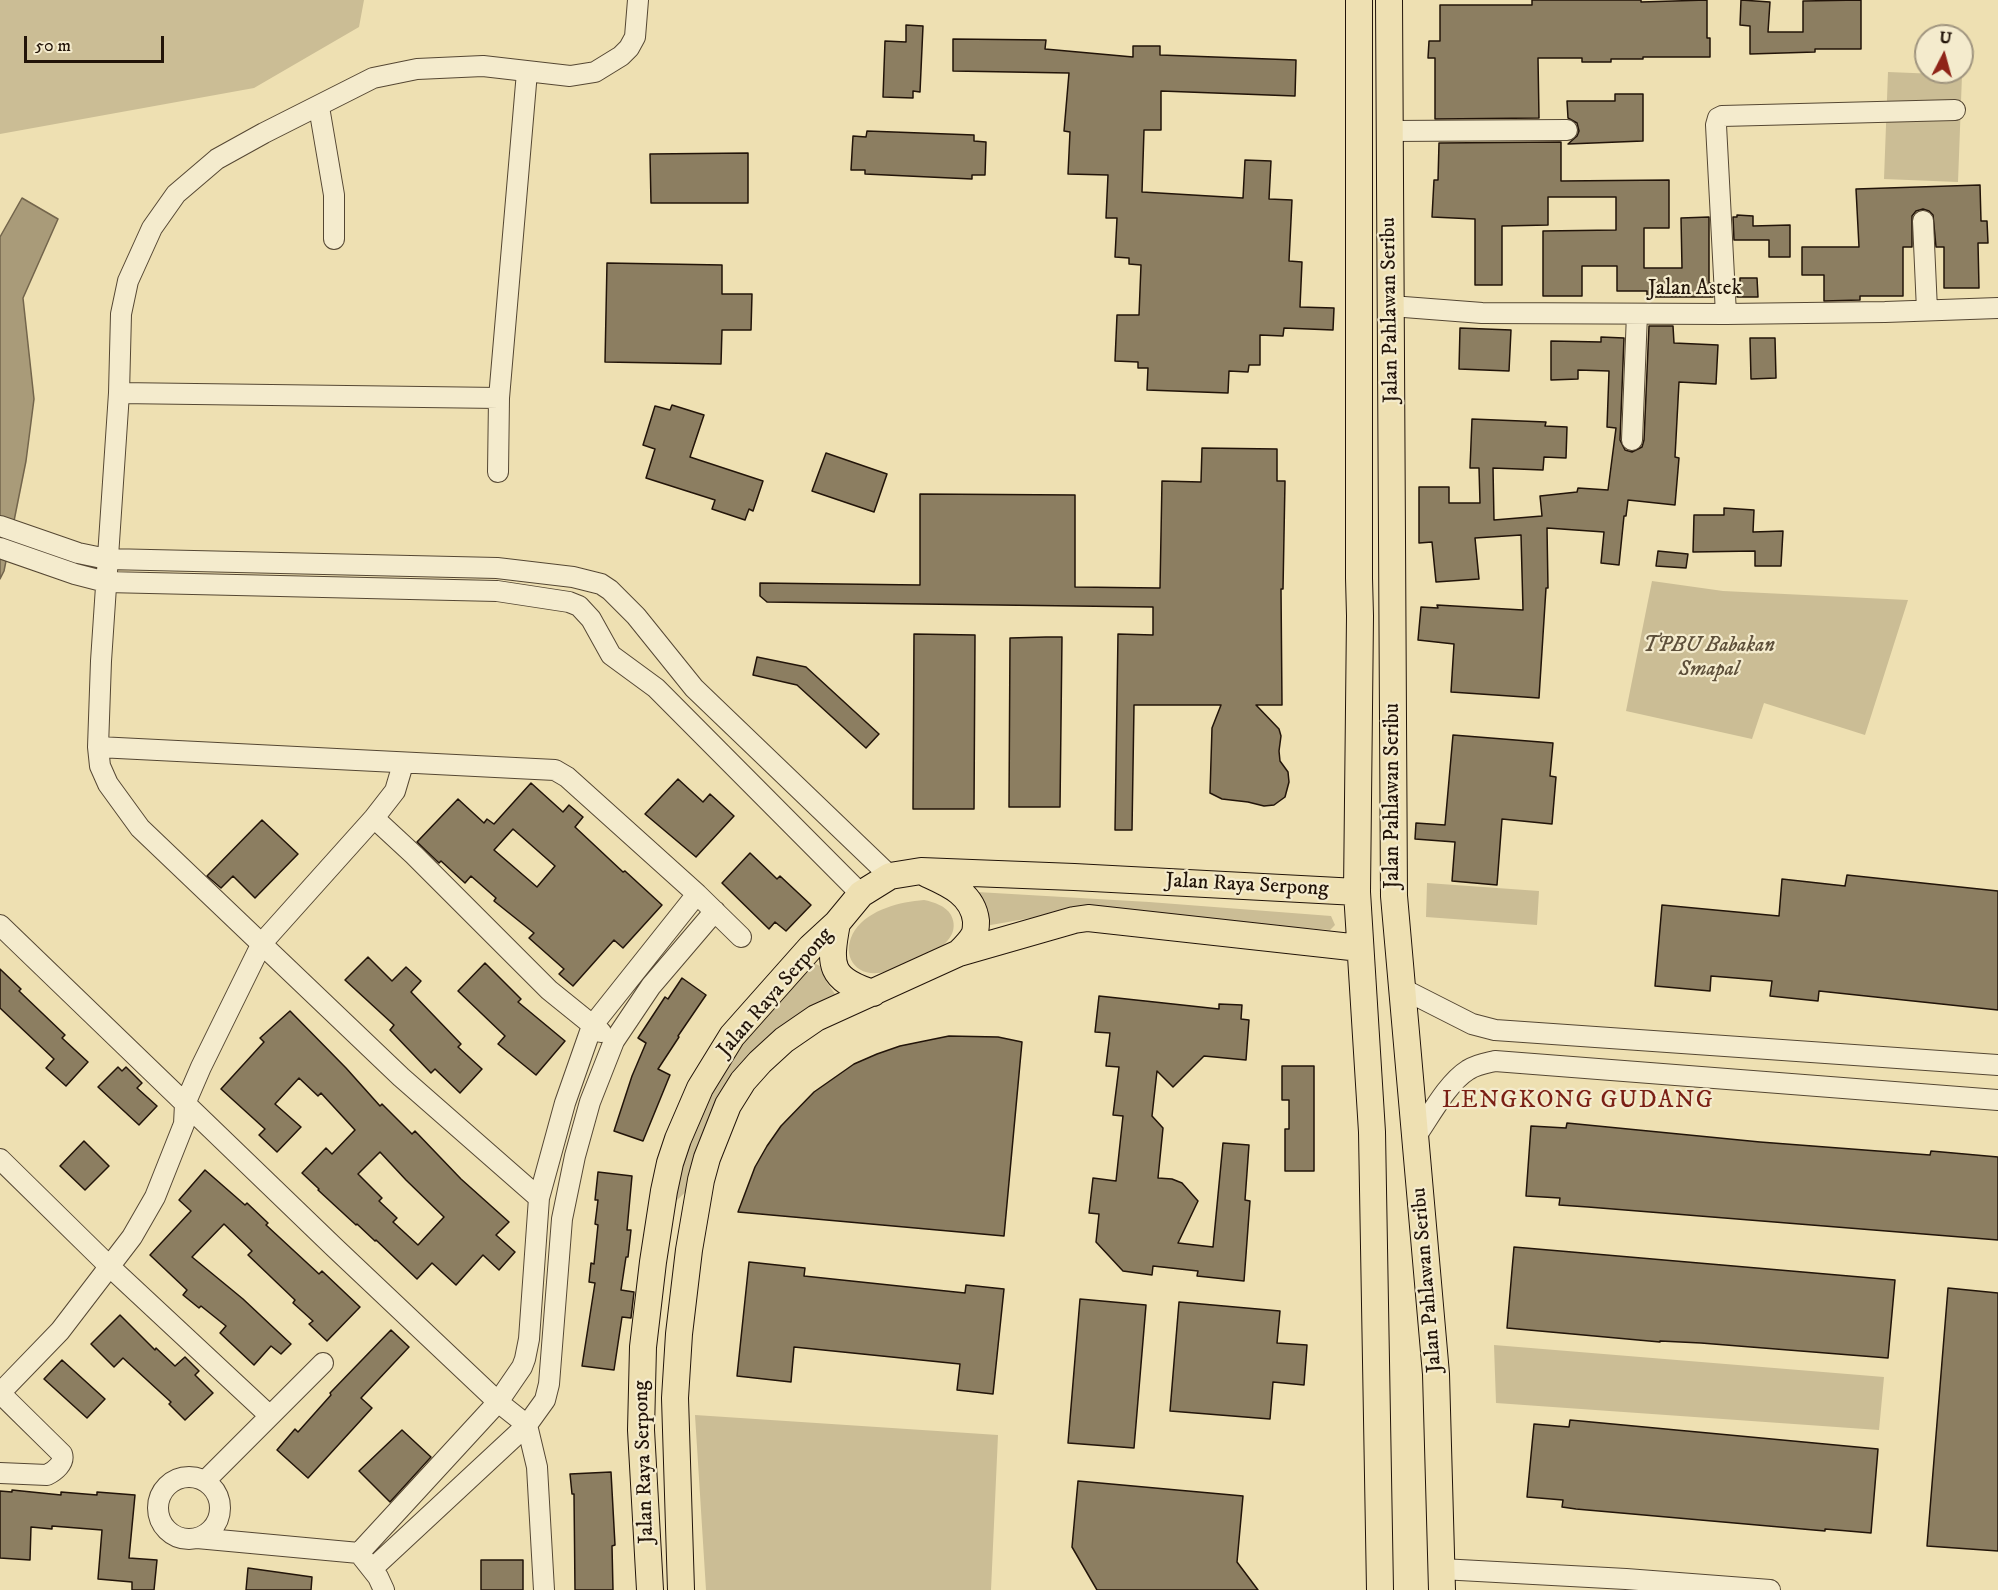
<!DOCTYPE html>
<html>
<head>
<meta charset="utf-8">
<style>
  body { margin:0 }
  #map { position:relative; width:1998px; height:1590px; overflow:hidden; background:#eee0b2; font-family:"IM FELL DW Pica",serif }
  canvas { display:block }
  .north { position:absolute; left:1914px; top:24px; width:60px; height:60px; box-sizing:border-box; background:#f4ebcd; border:2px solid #a0957f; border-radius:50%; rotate:6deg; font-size:16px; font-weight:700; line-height:24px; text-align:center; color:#221409 }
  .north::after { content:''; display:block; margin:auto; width:21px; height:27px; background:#8f2418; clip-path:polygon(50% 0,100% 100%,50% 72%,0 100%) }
  .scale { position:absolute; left:24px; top:36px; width:140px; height:27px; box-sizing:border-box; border:3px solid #221409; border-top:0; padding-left:8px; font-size:18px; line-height:21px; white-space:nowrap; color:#221409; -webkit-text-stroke:4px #f4ebcd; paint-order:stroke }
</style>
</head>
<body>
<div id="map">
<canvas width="1998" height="1590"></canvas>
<div class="north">U</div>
<div class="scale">50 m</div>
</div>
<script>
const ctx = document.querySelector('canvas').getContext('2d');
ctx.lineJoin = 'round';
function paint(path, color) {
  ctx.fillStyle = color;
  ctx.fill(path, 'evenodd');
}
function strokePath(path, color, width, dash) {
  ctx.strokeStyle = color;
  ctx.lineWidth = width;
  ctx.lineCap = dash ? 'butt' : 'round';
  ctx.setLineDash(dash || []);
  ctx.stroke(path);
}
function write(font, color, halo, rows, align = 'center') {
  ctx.font = font + ' "IM FELL DW Pica",serif';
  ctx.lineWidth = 4.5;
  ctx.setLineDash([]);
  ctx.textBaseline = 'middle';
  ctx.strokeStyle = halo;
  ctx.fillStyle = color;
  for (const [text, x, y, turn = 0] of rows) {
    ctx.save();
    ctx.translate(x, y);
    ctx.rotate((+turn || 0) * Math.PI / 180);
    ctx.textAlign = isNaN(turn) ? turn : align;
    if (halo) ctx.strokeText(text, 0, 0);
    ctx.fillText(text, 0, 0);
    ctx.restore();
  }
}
paint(new Path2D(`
  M0 0H364L359 27 254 88 0 134Z
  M1888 72 1962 75 1958 182 1884 179Z
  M1652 581 1723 591 1908 600 1865 735 1764 703 1752 739 1626 711Z
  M1427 883 1539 891 1537 925 1426 917Z
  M977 892 1149 902 1331 916 1335 925 1330 930 1121 914 1048 915 985 926V905Z
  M924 900C934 902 946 906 951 915 967 947 908 964 887 971 858 981 838 956 855 930 870 909 900 902 924 900Z
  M814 963 820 966 826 981 839 1000 787 1032 690 1188 677 1200 665 1239 673 1184 717 1076 785 989Z
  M1494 1345 1884 1377 1879 1430 1496 1403Z
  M695 1415 998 1435 991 1590H706Z`), '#cbbd95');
const water = new Path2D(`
  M22 198 58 219 23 298 34 399 26 461 4 571 0 579V237Z`);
paint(water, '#a99b79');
strokePath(water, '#73654c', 1.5);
const building = new Path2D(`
  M1532 0H1641V2L1707 0V38H1710V57H1643V59H1611V62H1582V58H1538L1539 118 1435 119V58H1428L1429 41H1440V5H1532Z
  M1741 0 1770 2 1768 32H1803V1L1861 0V49H1815V52L1750 54V26L1740 25Z
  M906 25 923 26 920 92 913 91V98L883 97 885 41 906 42Z
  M953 39 1046 40 1045 49 1133 57V46H1160V55L1296 60 1295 96 1161 91V130H1144L1142 192 1243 198 1245 160 1271 161 1269 199 1292 200 1289 261 1302 262 1300 307 1334 308 1333 330 1284 328 1283 336 1260 335V365H1249L1248 372 1229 371 1228 393 1147 390 1148 368H1138V362L1115 361 1117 315H1139L1141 265 1129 264V258L1115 257 1117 218H1106L1108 175 1068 174 1070 132 1064 131 1069 73 953 71Z
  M1615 94H1643V141L1568 144 1577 136 1579 131 1577 123 1568 118 1567 101H1615Z
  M867 131 974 135V141L986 142 985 175H972V179L865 174V170H851L853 136 866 137Z
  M1561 142V181L1669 180V228H1644V268H1682L1681 218 1709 217V283H1712L1713 297H1647V291H1617V266H1582V296H1543V231L1616 230V197H1548V225L1502 226V285H1475V219L1432 217 1434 180H1438L1439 143Z
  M748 153V203H651L650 154Z
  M1980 185 1981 221H1987L1988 243H1978L1979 288H1944V247H1936L1933 215 1929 211 1923 209 1916 211 1912 216V247H1903V296H1860V300L1824 301V275H1802V247H1859L1856 189Z
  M1737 215 1753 216V226L1790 225V257H1769V240H1734L1733 217H1737Z
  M607 263 722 265V294H752L751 330H722L721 364 605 362Z
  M1740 278H1757L1758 297H1737L1736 283H1740Z
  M1649 326H1673L1674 343 1718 345 1716 384 1679 382 1675 457 1679 458 1675 505 1628 500 1626 516H1624L1619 565 1601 563 1604 532 1547 528 1548 588H1546L1539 698 1451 692 1454 644 1418 640 1421 607 1438 608 1437 605 1523 610 1521 535 1475 538 1479 579 1436 582 1432 542 1419 543V487H1449V503H1480L1479 468H1470L1472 419 1546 422 1545 426 1567 427 1566 458 1544 457 1543 470 1493 468 1494 520 1542 516 1540 496 1577 492 1578 488 1608 490 1616 428 1607 427 1609 371 1578 370V379L1551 380V341L1601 342V337L1624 338 1620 440 1625 450 1632 452 1642 447 1644 440Z
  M1460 328 1511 330 1509 371 1459 369Z
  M1750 338H1775L1776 378 1751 379Z
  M672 405 704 415 690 457 763 481 753 511 749 509 745 520 712 509 715 500 646 478 655 449 643 445 655 406 670 410Z
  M1202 448 1277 449V481H1285L1283 589H1281L1282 705H1256L1279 729 1281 736 1279 751 1280 761 1288 772 1289 782 1285 797 1274 805 1264 806 1248 802 1222 799 1210 793 1212 728 1221 705H1134L1132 830H1115L1118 634 1153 635V607L767 602 760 596V583L920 585V494L1075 495V587L1160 588 1162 481 1201 482Z
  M826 453 887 474 874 512 812 491Z
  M1724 508 1754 510 1753 532 1783 531 1781 566H1755V551L1693 552 1694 515H1724Z
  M1658 551 1688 554 1686 568 1656 566Z
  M914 634 975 635 974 809H913Z
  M1046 637H1062L1060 807H1009L1010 638Z
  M757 657 806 667 879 734 866 748 797 685 753 675Z
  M1453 735 1553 743 1550 776 1556 777 1552 824 1502 819 1497 885 1452 881 1455 842 1415 839 1416 823 1445 825Z
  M678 779 703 802 710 794 734 816 696 857 645 814Z
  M531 783 563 812 569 805 583 817 575 827 623 872 625 871 662 905 623 948 614 940 573 986 559 974 564 969 529 938 534 933 494 901 496 898 471 876 465 883 441 861 439 863 417 842 458 799 484 823 487 819 494 824ZM513 829 555 866 537 887 494 850Z
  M262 820 298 854 255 898 233 876 221 888 207 876Z
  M750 853 777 879 780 876 811 905 786 931 775 922 769 929 722 883Z
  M1847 875 1998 891V1010L1819 991 1818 1001 1770 996 1772 981 1711 976 1710 991 1655 986 1662 905 1779 916 1782 879 1845 886Z
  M368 957 392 981 406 967 421 981 411 992 461 1044 458 1047 482 1069 460 1093 435 1069 431 1073 390 1030 394 1025 345 980Z
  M485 963 521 999 518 1002 565 1041 536 1075 498 1044 505 1036 458 991Z
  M0 969 21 989 19 991 65 1035 62 1038 88 1062 66 1086 46 1068 54 1059 0 1008Z
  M682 978 706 995 678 1036 679 1037 658 1069 670 1075 643 1141 614 1131 632 1076 646 1043 638 1038 665 997 668 999Z
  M1099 996 1219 1009V1004L1242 1005 1241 1019 1249 1020 1246 1060 1204 1056 1173 1087 1157 1071 1152 1116 1163 1128 1158 1178 1172 1179 1182 1183 1198 1201 1178 1243 1213 1247 1223 1143 1249 1145 1245 1200 1250 1201 1244 1281 1197 1276 1198 1271 1153 1266 1152 1275 1123 1271 1096 1242 1099 1214 1089 1213 1093 1178 1116 1181 1123 1116 1113 1115 1119 1067 1106 1066 1110 1033 1095 1032Z
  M290 1011 346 1068 380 1106 382 1104 412 1134 415 1131 461 1179 509 1222 496 1235 515 1252 499 1270 483 1255 456 1285 432 1263 417 1279 376 1240 375 1241 357 1224 356 1225 318 1190 319 1189 302 1173 326 1148 332 1154 355 1130 321 1093 318 1096 299 1078 275 1104 301 1127 277 1152 259 1135 265 1129 221 1089 264 1042 260 1038ZM380 1152 406 1180 444 1217 418 1245 393 1222 397 1218 379 1201 382 1198 358 1174Z
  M949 1036 998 1037 1022 1042 1004 1236 738 1212 755 1167 767 1146 781 1126 814 1092 854 1064 877 1054 900 1046Z
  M1282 1066H1314V1171H1285V1129H1289V1100H1282Z
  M118 1067 122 1071 126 1067 142 1083 137 1088 157 1106 139 1125 98 1087Z
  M1567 1123 1760 1142 1930 1155 1931 1151 1998 1157V1240L1588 1207 1559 1205 1560 1198 1526 1196 1531 1126 1566 1128Z
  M84 1141 109 1166 85 1190 60 1166Z
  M205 1170 245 1205 247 1203 268 1223 266 1225 319 1274 322 1271 360 1307 327 1341 309 1324 313 1321 293 1303 295 1300 248 1255 252 1251 224 1224 192 1257 243 1299 291 1344 281 1354 271 1346 254 1365 220 1333 226 1326 201 1306 199 1308 183 1295 187 1290 150 1255 191 1211 179 1200Z
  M598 1172 632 1176 627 1230H631L628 1257H626L621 1290 634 1292 631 1318 622 1317 614 1370 582 1366 595 1283 589 1282 591 1263 594 1264 598 1225 595 1224 598 1200H595Z
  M1514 1247 1895 1280 1888 1358 1701 1343 1660 1341V1342L1507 1328Z
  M749 1262 805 1268 804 1276 965 1293 966 1285 1004 1289 993 1394 957 1390 960 1364 794 1347 791 1382 737 1376Z
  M1948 1288 1998 1293V1551L1927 1546Z
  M1080 1299 1146 1305 1134 1448 1068 1443Z
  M1179 1302 1280 1311 1277 1343 1307 1345 1304 1385 1273 1382 1270 1419 1170 1411Z
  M120 1315 155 1350 156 1348 175 1366 185 1357 199 1371 195 1375 213 1393 185 1420 169 1404 171 1402 123 1358 114 1367 91 1344Z
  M391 1330 409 1347 361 1398 372 1408 308 1478 277 1450 295 1429 298 1432 331 1395 330 1393Z
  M62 1360 105 1399 87 1418 44 1379Z
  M1570 1420 1878 1449 1871 1533 1825 1529V1531L1576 1509 1562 1507 1563 1500 1527 1497 1534 1424 1569 1427Z
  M402 1430 431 1457 390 1502 359 1471Z
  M611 1472 615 1545 612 1546 613 1590H575L574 1494H572L570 1474Z
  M1078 1481 1243 1496 1237 1562 1258 1590H1097L1072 1547Z
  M12 1490 61 1495V1492L97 1495V1492L135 1495 129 1558 157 1560 154 1590H132V1582L98 1579 102 1530 52 1526V1529L31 1527 30 1560 0 1558V1491L12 1492Z
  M481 1560H523V1590H481Z
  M248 1568 312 1577 311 1590H246Z`);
paint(building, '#8c7e61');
strokePath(building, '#221409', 1.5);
const minor = new Path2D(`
  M319 107 334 195V239
  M1390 131 1567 130
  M1923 221 1927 310
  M1391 306 1482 313 1726 314 1885 312 1998 308
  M1726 314 1716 125 1718 118 1722 116 1955 110
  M119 393 499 398
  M1632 440 1637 314
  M498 472 499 398 527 72
  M0 526 78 553 107 559 497 568 573 577 601 584 610 590 636 616 694 688 890 876
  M0 548 75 574 106 582 497 591 569 602 579 606 591 619 611 655 656 688 861 894
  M98 747 555 770 567 777 697 894 741 937
  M374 818 414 855 549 990 601 1032
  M0 925 334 1247 498 1402 527 1425 537 1467 544 1590
  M1403 989 1472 1024 1495 1030 1998 1065
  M1414 1139C1429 1118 1447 1083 1468 1070 1477 1064 1486 1063 1495 1061L1998 1100
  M0 1159 109 1266 270 1416
  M539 1198 401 1077 140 828 108 784 100 766 98 747 101 661 119 393 121 314 128 281 152 228 176 194 217 159 264 133 373 78 417 69 483 66 570 76 595 72 621 56 629 48 635 37 638 0
  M0 1473 47 1475C55 1471 65 1463 62 1454L0 1393 60 1331 132 1237 155 1197 184 1124 185 1104 201 1067 262 943 374 818 395 791 403 764
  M158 1508a31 31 0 1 1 62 0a31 31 0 1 1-62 0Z
  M205 1481 323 1363
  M197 1538 359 1553 378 1577 384 1590
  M359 1553 498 1402 522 1367 525 1359 529 1339 539 1198 565 1103 592 1026 697 894
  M372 1569 527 1425 545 1400 549 1384 562 1219 575 1156 590 1102 614 1041 651 986 715 911
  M1441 1569 1626 1579 1770 1590`);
const major = new Path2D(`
  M1359 0V578L1360 616 1357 892 1372 1132 1380 1590
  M1389 0 1394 896 1436 1374 1442 1590
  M927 874C949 884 973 894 976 921 976 925 976 931 974 935 971 941 964 948 959 953
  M837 923C829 966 829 979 873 993
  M650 1590 641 1430 643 1347 653 1262 664 1191 670 1163 678 1139 700 1088 732 1036 811 947 837 923 861 894 890 876 921 871 1074 877 1357 892
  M681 1590 675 1398 679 1334 689 1250 701 1180 707 1158 728 1105 743 1081 760 1062 784 1040 816 1018 959 953 1074 920 1088 918 1360 948`);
strokePath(minor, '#554733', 22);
strokePath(major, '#221409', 28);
strokePath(minor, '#f4ebcd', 20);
strokePath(major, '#eee0b2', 26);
write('21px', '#221409', '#f4ebcd', [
  ["Jalan Astek",1695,290],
  ["Jalan Pahlawan Seribu",1391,310,-91],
  ["Jalan Pahlawan Seribu",1394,796,-90],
  ["Jalan Raya Serpong",1247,886,3],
  ["Jalan Raya Serpong",776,993,-49],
  ["Jalan Pahlawan Seribu",1428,1280,-95],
  ["Jalan Raya Serpong",645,1462,-92]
]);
write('italic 21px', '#5d4f3a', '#f4ebcd', [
  ["TPBU Babakan",1709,647],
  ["Smapal",1709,671]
]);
ctx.letterSpacing = '1.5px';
write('24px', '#7a1f14', '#f4ebcd', [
  ["LENGKONG GUDANG",1578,1102]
]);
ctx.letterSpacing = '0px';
</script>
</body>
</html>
